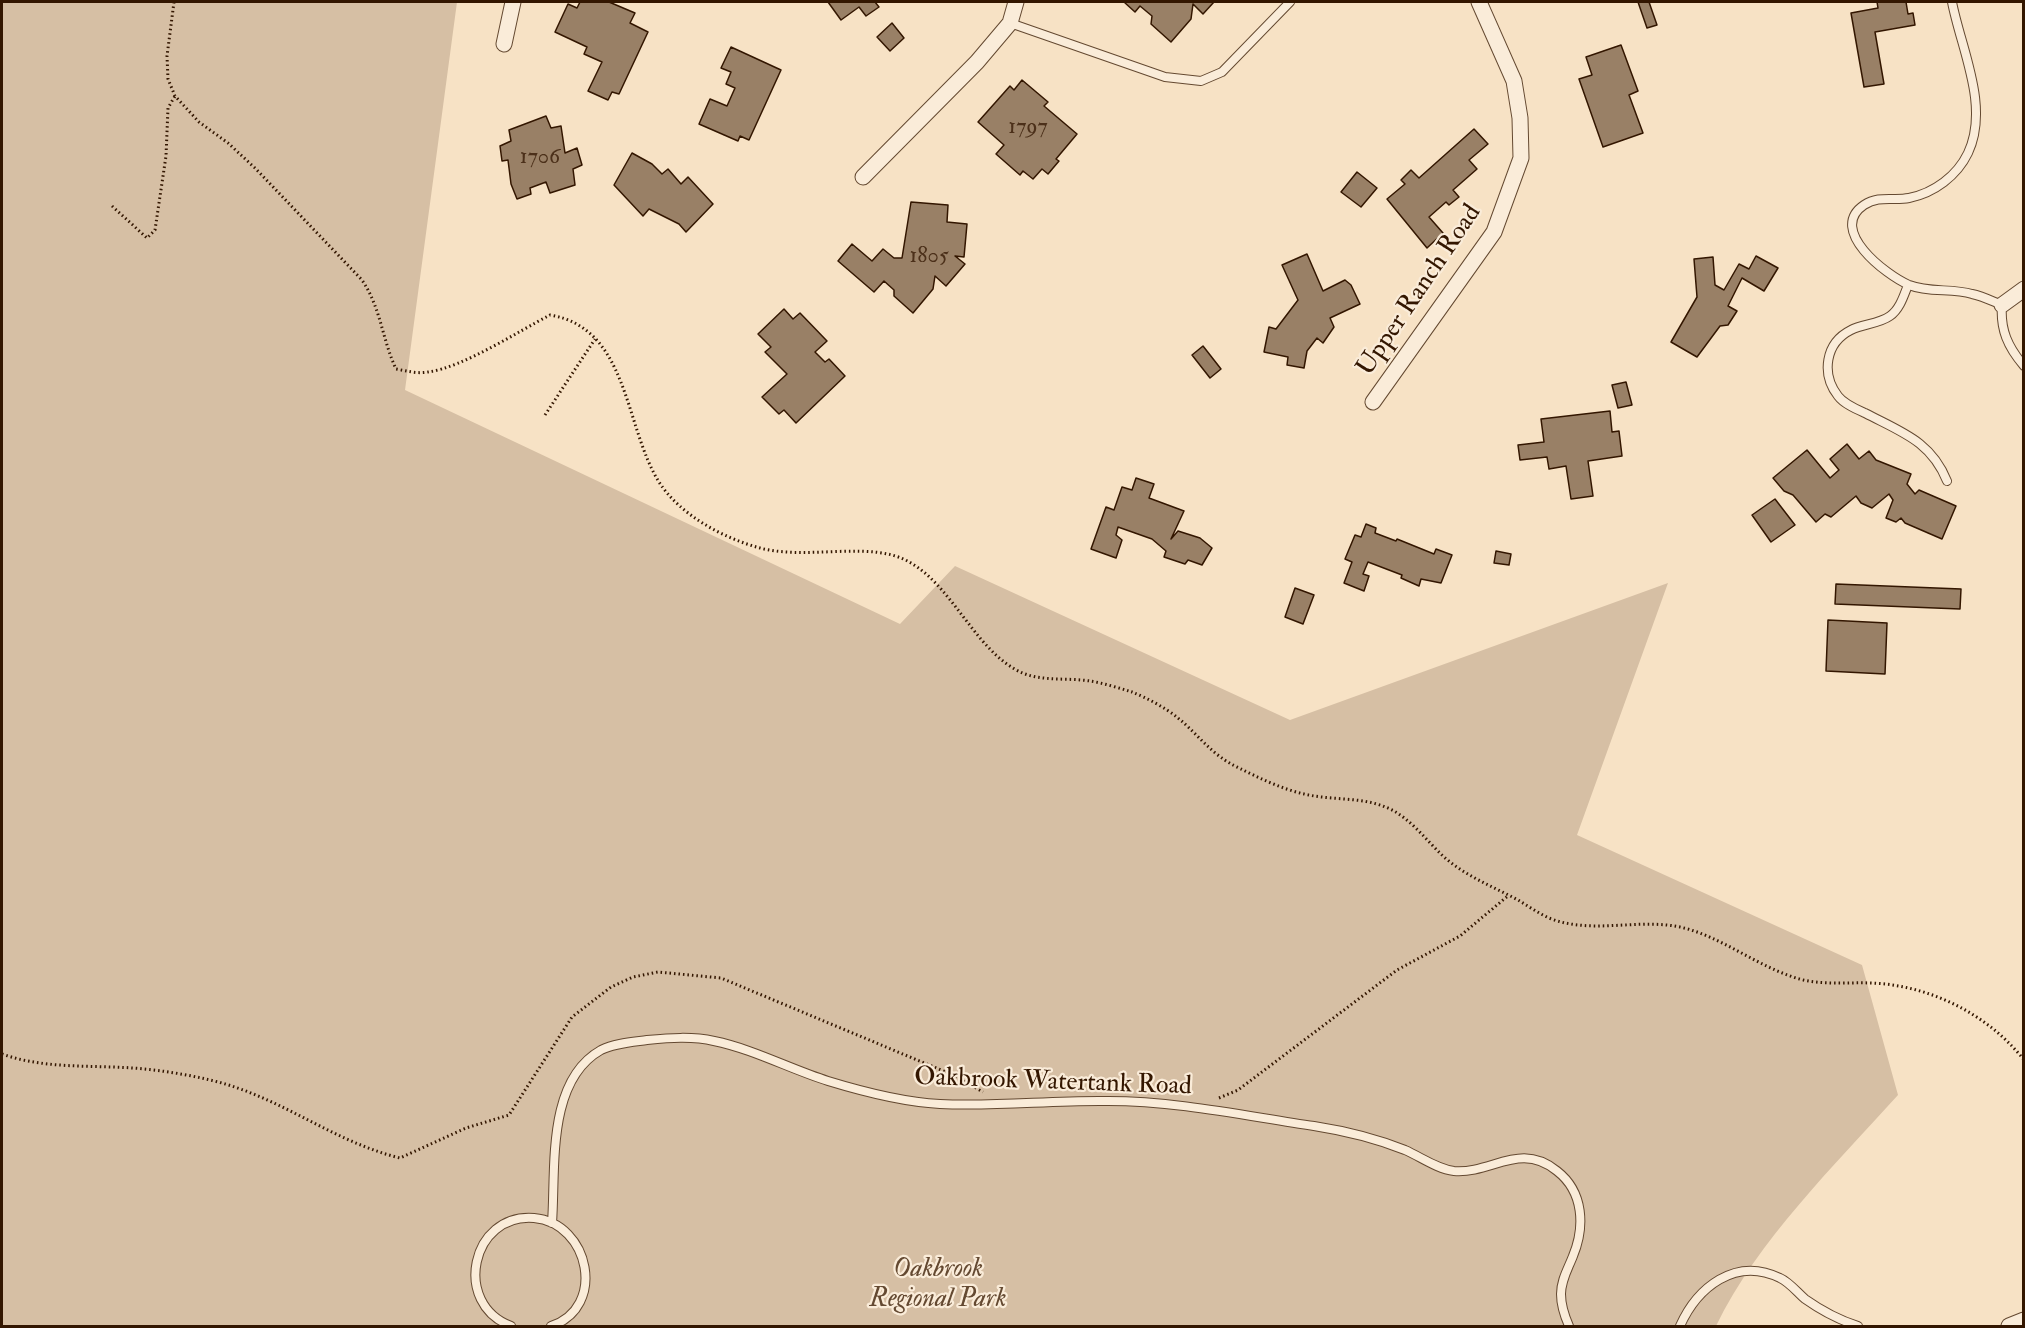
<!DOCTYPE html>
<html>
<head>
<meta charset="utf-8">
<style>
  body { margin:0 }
  #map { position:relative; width:2025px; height:1328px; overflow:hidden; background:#f7e2c5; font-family:"IM FELL Double Pica",serif }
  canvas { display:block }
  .frame { position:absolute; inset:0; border:3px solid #331600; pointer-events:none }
</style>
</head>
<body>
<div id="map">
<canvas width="2025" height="1328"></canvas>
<div class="frame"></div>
</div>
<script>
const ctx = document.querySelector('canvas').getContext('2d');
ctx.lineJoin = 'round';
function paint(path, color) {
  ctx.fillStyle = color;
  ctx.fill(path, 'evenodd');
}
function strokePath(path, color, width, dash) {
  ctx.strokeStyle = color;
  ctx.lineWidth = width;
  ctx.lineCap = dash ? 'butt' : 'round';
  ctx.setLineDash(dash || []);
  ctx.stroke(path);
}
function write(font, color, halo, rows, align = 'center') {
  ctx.font = font + ' "IM FELL Double Pica",serif';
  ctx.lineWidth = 4.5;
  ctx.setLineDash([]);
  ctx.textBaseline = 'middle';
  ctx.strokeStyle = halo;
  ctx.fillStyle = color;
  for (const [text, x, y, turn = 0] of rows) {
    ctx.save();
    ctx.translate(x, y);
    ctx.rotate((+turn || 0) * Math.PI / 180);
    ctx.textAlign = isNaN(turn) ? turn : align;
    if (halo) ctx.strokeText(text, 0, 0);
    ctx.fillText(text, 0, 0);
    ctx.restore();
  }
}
paint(new Path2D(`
  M2 2H457L405 390 900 624 955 566 1290 720 1668 583 1577 835 1862 965 1898 1095C1834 1166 1758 1240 1716 1326H2Z`), '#d6bfa4');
const building = new Path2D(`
  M580 2H609L635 13 630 23 648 32 619 94 612 92 608 100 588 91 602 62 584 54 587 47 555 32 568 4 577 8Z
  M828 2H875L879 7 866 16 859 7 841 20Z
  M1124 2H1214L1203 14 1193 4 1191 19 1171 42 1151 24 1152 16 1140 6 1135 12Z
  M1638 2H1649L1657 25 1647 28Z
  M1877 2H1906L1908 14 1913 13 1915 25 1875 32 1884 84 1864 87 1851 13 1878 8Z
  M892 23 904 38 890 51 877 37Z
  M1621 45 1638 91 1629 95 1643 133 1603 147 1579 79 1592 75 1586 57Z
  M731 47 781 70 749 140 740 136 738 141 699 124 710 99 727 106 735 88 726 84 731 72 721 68Z
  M1022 80 1048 102 1044 106 1077 134 1056 159 1059 161 1048 174 1042 169 1033 179 1023 171 1020 175 996 154 1004 145 978 122 1010 86 1014 90Z
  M546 116 551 128 561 126 565 153 577 148 582 165 573 169 575 185 550 193 546 182 530 188 531 194 517 199 511 184 508 160 502 161 500 146 511 141 509 130Z
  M1474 129 1488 144 1469 160 1477 169 1453 190 1459 197 1449 205 1446 202 1429 217 1443 233 1427 248 1387 199 1405 184 1401 180 1411 170 1419 178Z
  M632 153 652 164 662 174 668 169 681 184 688 177 713 204 686 232 679 224 649 209 643 216 614 185Z
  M1357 172 1377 188 1361 207 1341 192Z
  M911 202 948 205 947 222 967 224 964 257 955 256 965 264 946 286 935 276 933 289 913 313 894 296V290L884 281 874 292 838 261 852 244 872 261 883 249 894 258H902Z
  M1307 254 1323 291 1345 280 1351 285 1360 304 1330 318 1334 327 1323 343 1317 338 1307 351 1304 368 1287 365 1288 357 1264 352 1269 327 1276 329 1298 300 1282 265Z
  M1756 256 1778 268 1764 291 1742 278 1728 306 1737 311 1728 325 1720 326 1697 357 1671 342 1697 297 1694 259 1713 257 1715 285 1724 290 1739 264 1749 269Z
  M784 309 793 319 800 313 827 341 815 352 825 362 829 359 845 376 796 423 784 410 779 414 762 397 787 374 765 352 771 347 758 334Z
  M1203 346 1221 369 1210 378 1192 355Z
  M1626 382 1632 405 1618 408 1612 385Z
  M1610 411 1612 432 1619 431 1622 456 1588 461 1593 496 1571 499 1566 466 1549 469 1547 457 1520 460 1518 445 1544 442 1541 419Z
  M1847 444 1859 459 1869 451 1876 460 1911 474 1907 484 1915 494 1919 490 1956 506 1942 539 1905 523 1901 518 1896 522 1886 518 1893 500 1889 494 1872 508 1861 503 1856 496 1831 517 1825 514 1816 522 1793 495 1784 491 1773 478 1807 450 1830 478 1839 470 1830 459Z
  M1136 478 1154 484 1149 498 1184 511 1171 539 1178 531 1200 538 1212 548 1202 565 1188 560 1185 564 1164 557 1166 551 1152 539 1118 527 1116 535 1122 540 1116 558 1091 549 1106 507 1114 510 1122 487 1132 490Z
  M1775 499 1795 525 1771 542 1752 515Z
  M1366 524 1376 528 1375 533 1396 541 1397 539 1434 554 1436 549 1452 555 1441 583 1421 579 1419 586 1401 578 1402 575 1368 562 1363 574 1369 576 1364 591 1344 583 1352 562 1345 559 1355 535 1361 537Z
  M1496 551 1511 554 1509 565 1494 563Z
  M1836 584 1961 589 1960 609 1835 604Z
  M1295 588 1314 595 1303 624 1285 617Z
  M1828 620 1887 623 1885 674 1826 671Z`);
paint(building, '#998066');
strokePath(building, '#331600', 1.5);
const service = new Path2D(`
  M1952 2C1961 49 1990 106 1968 153 1957 176 1934 193 1909 198 1893 201 1879 195 1864 205 1827 230 1886 275 1909 285 1929 293 1952 288 1972 294 1982 296 1992 301 2002 305 2000 330 2008 347 2024 366
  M1010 23 1165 77 1201 81 1222 72 1290 2
  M1908 285C1904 295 1900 309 1890 316 1879 324 1862 324 1851 330 1825 343 1821 374 1838 396 1844 404 1856 409 1865 413 1901 432 1931 441 1947 481
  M552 1223C556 1168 546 1081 601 1050 615 1043 632 1042 647 1040 669 1038 692 1036 714 1041 753 1049 790 1069 828 1081 864 1092 902 1102 940 1104 995 1107 1052 1100 1108 1101 1177 1101 1246 1116 1314 1126 1346 1131 1375 1138 1405 1150 1421 1157 1437 1169 1454 1171 1492 1174 1520 1141 1557 1171 1584 1192 1585 1227 1573 1256 1568 1269 1561 1280 1561 1294 1561 1305 1565 1317 1569 1326
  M511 1326C452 1304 471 1213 534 1218 590 1223 607 1308 551 1326
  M1680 1326C1697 1288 1735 1256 1780 1278 1789 1282 1797 1292 1805 1299 1822 1311 1839 1320 1858 1326`);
const minor = new Path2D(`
  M504 44 513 2
  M863 177 977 62 1010 23 1016 2
  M2002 305 2024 289
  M1373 402 1494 232 1521 158 1520 118 1514 81 1479 2
  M2009 1326 2024 1320`);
strokePath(service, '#644931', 10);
strokePath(minor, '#644931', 17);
strokePath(new Path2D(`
  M174 2 167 56 168 79 175 96 199 122 228 143 255 168 362 280C381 308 382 339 396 369 407 371 417 374 428 372 464 367 517 332 550 315 629 328 624 426 659 482 680 515 723 538 760 548 802 559 853 545 892 555 945 569 968 641 1013 668 1036 683 1064 677 1090 681 1103 683 1119 688 1132 692 1147 698 1166 708 1178 718 1200 736 1211 755 1239 768 1259 778 1282 789 1304 794 1333 801 1363 796 1390 809 1411 819 1426 840 1443 856 1465 876 1492 886 1518 900 1528 906 1538 913 1549 918 1591 935 1637 918 1680 927 1720 936 1754 964 1793 977 1818 986 1845 982 1871 983 1929 985 1988 1014 2024 1060
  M112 206 147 238 155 230 166 156 168 108 175 96
  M545 415 595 339
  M2 1054C44 1069 89 1065 133 1068 159 1070 185 1074 210 1080 280 1096 331 1141 400 1158L466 1128 509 1115 572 1017 611 987 633 977 658 972 721 978 953 1075 983 1092
  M1219 1098 1238 1090 1397 970 1460 936 1509 895`), '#331600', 3, [1.5, 3]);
strokePath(service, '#faecd9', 8);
strokePath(minor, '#faecd9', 15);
write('22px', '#4c301a', null, [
  ["1797",1028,128],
  ["1706",540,158],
  ["1805",929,257]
]);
write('26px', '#331600', '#faecd9', [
  ["Upper Ranch Road",1420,291,-56],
  ["Oakbrook Watertank Road",1053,1083,2]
]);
write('italic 26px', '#644931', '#faecd9', [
  ["Oakbrook",938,1270],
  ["Regional Park",938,1300]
]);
</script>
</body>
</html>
